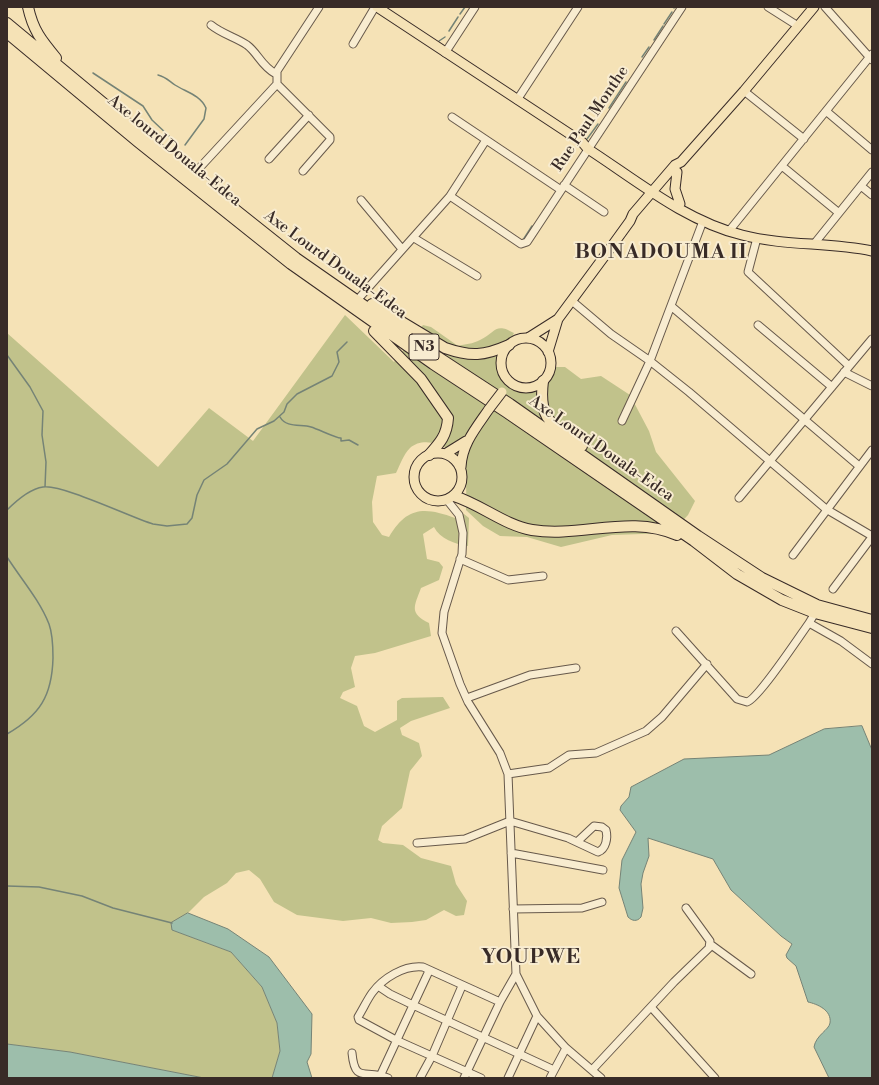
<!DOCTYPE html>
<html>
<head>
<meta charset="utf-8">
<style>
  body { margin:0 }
  #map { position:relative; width:879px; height:1085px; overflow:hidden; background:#f5e2b6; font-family:"Libre Bodoni",serif }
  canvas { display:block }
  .frame { position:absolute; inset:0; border:8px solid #382b27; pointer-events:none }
</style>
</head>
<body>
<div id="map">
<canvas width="879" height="1085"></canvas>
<div class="frame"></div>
</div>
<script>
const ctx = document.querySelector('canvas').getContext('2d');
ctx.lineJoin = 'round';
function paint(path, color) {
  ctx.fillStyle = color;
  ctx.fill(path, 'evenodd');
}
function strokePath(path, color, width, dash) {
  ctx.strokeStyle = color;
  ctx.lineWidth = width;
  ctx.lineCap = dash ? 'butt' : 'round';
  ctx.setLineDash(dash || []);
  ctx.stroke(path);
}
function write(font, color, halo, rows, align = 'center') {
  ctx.font = font + ' "Libre Bodoni",serif';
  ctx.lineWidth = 4;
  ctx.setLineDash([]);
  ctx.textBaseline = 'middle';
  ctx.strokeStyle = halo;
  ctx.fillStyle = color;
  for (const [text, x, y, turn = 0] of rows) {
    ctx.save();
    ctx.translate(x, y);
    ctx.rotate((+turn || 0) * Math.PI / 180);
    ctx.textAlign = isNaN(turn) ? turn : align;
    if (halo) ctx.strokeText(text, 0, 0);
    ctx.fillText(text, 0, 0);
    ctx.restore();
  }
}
paint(new Path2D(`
  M345 315 394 362 423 325 431 327 458 346C465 344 473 344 480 340 496 332 495 322 514 333 510 342 502 351 501 361 499 392 542 397 551 367H565L581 379 601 376 630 395 649 431 656 452 695 501 688 515 671 533 612 535 561 547 527 537 500 536 483 526 466 510C466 495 468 475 461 461 452 446 424 435 410 448 403 455 400 465 396 473L377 476 372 502 373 522 382 535 389 537C407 506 425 507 455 518L464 514 469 518 468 546C455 544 440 539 434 527L423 534 427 559 439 562 443 567 439 580 421 588C414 607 409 613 429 623L431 636 375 653 355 656 351 668 355 687 343 692 340 698 357 706 364 726 375 732 397 720V701L402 698 443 697 450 708 411 721 400 728 402 735 419 743 422 756 410 771 402 808 382 826 378 840 383 843 403 845 421 858 451 866 456 884 467 901 464 915 456 916 444 910 426 920 412 922 391 923 371 918 343 921 297 915 274 902 260 879 249 870 236 873 227 883 204 897 188 913 172 923V930L231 952 262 987 277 1023 280 1051 272 1078H204L70 1052 7 1044V333L158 467 209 408 253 441Z`), '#c1c28b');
const water = new Path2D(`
  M862 726 872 750V1078H829L814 1047C816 1035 829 1030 830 1023 832 1010 817 1004 808 1002L796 966 787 958 786 955 792 944 781 936 731 890 713 859 648 838 649 856 643 873 641 884 643 908 641 917C637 922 632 921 628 917L619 888 622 860 636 832 620 810 621 806 629 797 631 787 684 759 769 755 824 729Z
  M188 913 228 929 269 957 312 1014 311 1054 307 1062 312 1078H272L280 1051 277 1023 262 987 231 952 172 930 171 923Z
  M7 1044 70 1052 204 1078H7Z`);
paint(water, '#9dbeab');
strokePath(water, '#758376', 1);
strokePath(new Path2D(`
  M674 8 675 7
  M460 14 465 7
  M664 24 672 12
  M449 31 458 17
  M654 40 663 26
  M439 41 445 37
  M642 57 649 47
  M93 73 143 106 152 120 169 136
  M158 75C166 77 169 81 175 85 186 92 200 95 206 108L204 119 185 145
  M609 108 626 82
  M587 139 598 124
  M523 240 532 226
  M7 355 30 387 43 411 42 435 46 462 45 487
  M280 417C286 428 301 424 311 427 318 429 338 439 341 438V441L349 440 358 445
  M7 510C16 501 29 489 43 487 62 484 130 517 153 524L167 526 187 524 192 518 197 495 204 480 227 464 257 429 274 421 284 412 287 404 297 394 332 376 339 362 337 352 347 342
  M7 557C21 579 39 599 49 624 53 635 53 647 53 658 52 696 40 715 7 734
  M7 886 39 887 82 896 113 908 172 923`), '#758376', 1.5);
const minor = new Path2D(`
  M768 7 798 26
  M825 7 872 60
  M211 25C222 34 235 37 247 45 258 53 261 66 276 74
  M353 44 375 7
  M445 53 475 7
  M744 91 804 139
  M517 100 578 7
  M826 111 872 150
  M452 117 561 190
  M269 159 309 115
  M782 166 839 213
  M303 171 330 140V137L277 84V71L319 7
  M192 176 277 84
  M564 185 604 212
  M861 186 872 195
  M450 196 486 140
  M361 200 402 249
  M729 231 872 54
  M414 238 477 276
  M757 238 748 272 849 366
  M814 244 872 172
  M360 297 450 196 521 244 527 242 682 7
  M572 301 611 334 650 361 689 392 826 509 872 536
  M671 306 859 466
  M758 325 832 387
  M844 372 872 386
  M622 421 650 361 703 221
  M739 498 872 339
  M447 500 459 515 463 533 462 554 444 612 442 633 460 684 468 702 500 753 508 774 516 974 537 1016 566 1048 601 1078
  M793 555 872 450
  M460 559 508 580 543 576
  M833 589 872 537
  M809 623 841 641 872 664
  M676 631 737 699 747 702C758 699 799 637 809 623L815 613
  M467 698 530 675 576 668
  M508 774 549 768 569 755 596 753 646 731 662 717 707 664
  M417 843 465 839 510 821 568 838 598 852C606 849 608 838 606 830L602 827 594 826 577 842
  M511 853 603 870
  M513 909 582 908 602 902
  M710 944 751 974
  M378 986 390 994 413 1005 554 1070
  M651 1007 715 1078
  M352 1053C355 1085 366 1068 388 1078
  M592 1070 674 982 709 948 710 941 686 908
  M381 1074 429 971
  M420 1078 432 1056 462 986
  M464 1078 500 1002 516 974
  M481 1078 396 1040 359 1020 358 1017C363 1009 367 1000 372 993 383 978 404 965 423 967L500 1002
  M508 1078 537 1016
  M550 1078 566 1048`);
const major = new Path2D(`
  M377 7 582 142 588 149C636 180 685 221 742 235 784 246 829 242 872 251
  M677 172 675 189 680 204
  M528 338 558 319
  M501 363a25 25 0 1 1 50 0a25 25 0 1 1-50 0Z
  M548 352 558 319 609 250 630 221 633 214 675 165 681 162 744 91 814 7
  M414 477a24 24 0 1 1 48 0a24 24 0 1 1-48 0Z
  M445 454 466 441
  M461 467C462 444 476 428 489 409`);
const highway = new Path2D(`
  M28 7C33 30 41 40 56 58
  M7 23 148 140 296 258 438 357 510 404 698 536 762 578 817 605 872 620
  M7 33 138 142 291 264 433 364 506 412 694 541 737 574 782 600 815 613 872 628
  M372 304 445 348C471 357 484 356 509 345
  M374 331 421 379 448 418C447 435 440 443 429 455
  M543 381C538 421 552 424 582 446
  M454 496C482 505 504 525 532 530 581 538 630 514 677 535`);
strokePath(minor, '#67594b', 9);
strokePath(major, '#382b27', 11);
strokePath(highway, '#382b27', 12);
strokePath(minor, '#f8ecd0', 7);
strokePath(major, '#f5e2b6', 9);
strokePath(highway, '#f5e2b6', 10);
const majorBridge = new Path2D(`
  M489 409 502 392`);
strokePath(majorBridge, '#382b27', 11, []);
strokePath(majorBridge, '#f5e2b6', 9);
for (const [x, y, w] of [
  [424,347,30]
]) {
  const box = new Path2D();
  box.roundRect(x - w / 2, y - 13, w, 26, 3);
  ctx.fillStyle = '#f8ecd0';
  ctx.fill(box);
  strokePath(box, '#382b27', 1);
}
write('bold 15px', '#382b27', null, [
  ["N3",424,347]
]);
write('16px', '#382b27', '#f8ecd0', [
  ["Rue Paul Monthe",591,119,-56],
  ["Axe lourd Douala-Edea",174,151,39],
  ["Axe Lourd Douala-Edea",335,265,36],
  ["Axe Lourd Douala-Edea",601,449,35]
]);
ctx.letterSpacing = '1px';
write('bold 20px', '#382b27', '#f8ecd0', [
  ["BONADOUMA II",661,253],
  ["YOUPWE",531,958]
]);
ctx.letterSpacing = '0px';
</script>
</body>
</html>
